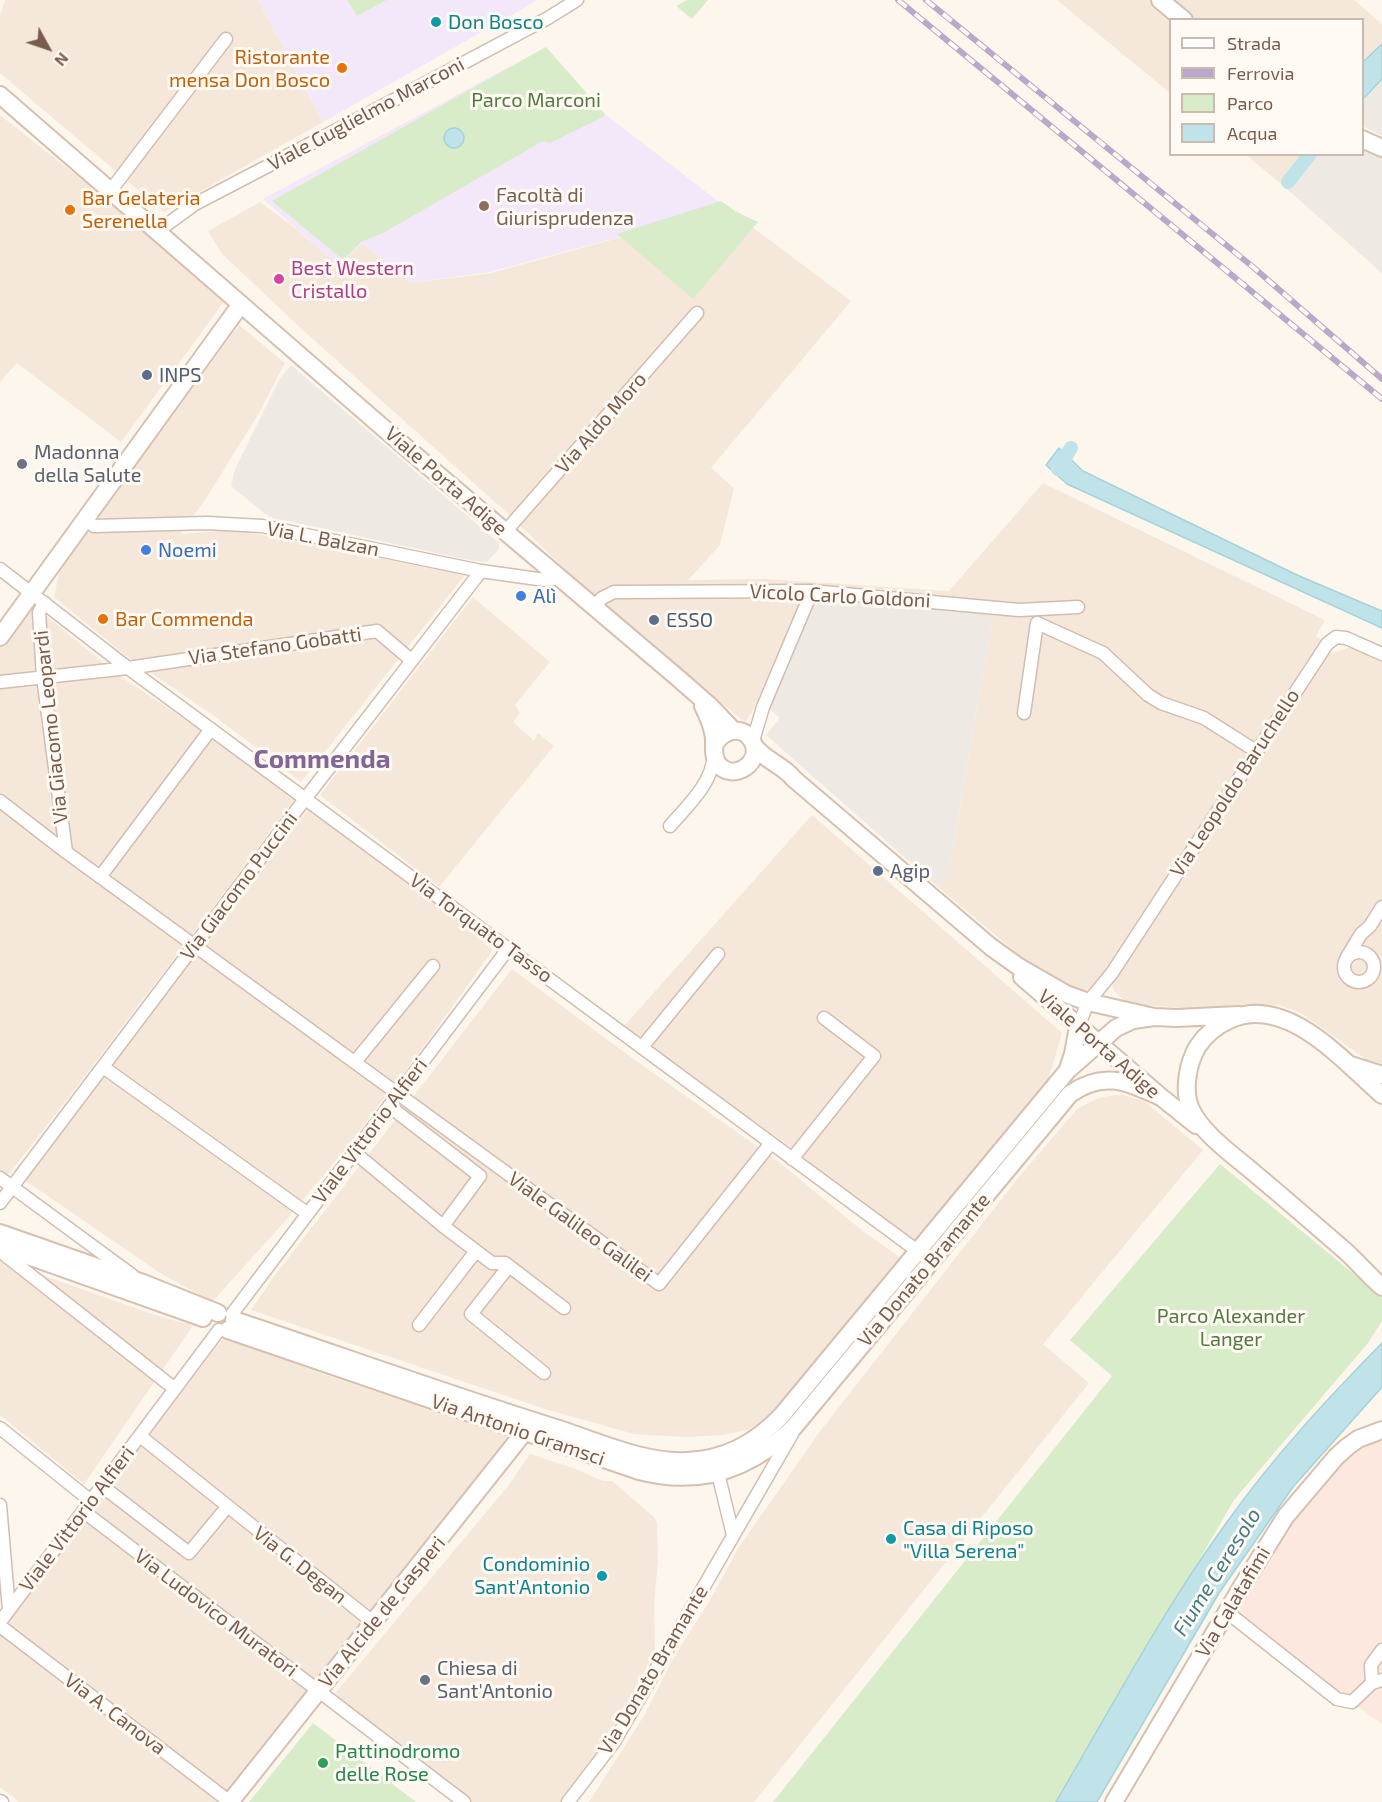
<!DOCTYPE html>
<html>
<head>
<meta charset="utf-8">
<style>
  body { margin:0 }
  #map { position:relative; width:1382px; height:1802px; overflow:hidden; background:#fdf6ec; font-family:"Exo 2",sans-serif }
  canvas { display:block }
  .legend { position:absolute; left:1169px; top:18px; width:195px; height:138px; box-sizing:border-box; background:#fffaf3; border:2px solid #cabbb1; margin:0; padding:8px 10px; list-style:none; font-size:18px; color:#7a5c4d }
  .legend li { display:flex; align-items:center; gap:12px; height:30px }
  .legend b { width:30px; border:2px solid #cabbb1 }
  .north { position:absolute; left:18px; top:18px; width:60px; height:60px; -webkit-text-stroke:4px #fffaf3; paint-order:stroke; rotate:130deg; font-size:16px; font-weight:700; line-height:24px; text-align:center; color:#7a5c4d }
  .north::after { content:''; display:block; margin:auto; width:21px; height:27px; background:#7a5c4d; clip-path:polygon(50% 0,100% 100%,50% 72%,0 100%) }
</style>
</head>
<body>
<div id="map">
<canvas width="1382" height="1802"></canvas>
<ul class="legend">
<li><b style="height:8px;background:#fff"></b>Strada</li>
<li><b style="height:8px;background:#b9a8c9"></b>Ferrovia</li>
<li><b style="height:16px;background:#d8ecc9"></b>Parco</li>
<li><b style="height:16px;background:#bfe3e8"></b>Acqua</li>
</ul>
<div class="north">N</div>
</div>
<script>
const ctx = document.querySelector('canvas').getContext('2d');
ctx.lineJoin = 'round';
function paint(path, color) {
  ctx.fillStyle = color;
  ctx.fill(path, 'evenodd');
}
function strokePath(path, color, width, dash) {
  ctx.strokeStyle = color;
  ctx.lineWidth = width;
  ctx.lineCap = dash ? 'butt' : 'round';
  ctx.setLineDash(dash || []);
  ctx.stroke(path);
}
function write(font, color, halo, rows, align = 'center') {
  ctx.font = font + ' "Exo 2",sans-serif';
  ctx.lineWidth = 6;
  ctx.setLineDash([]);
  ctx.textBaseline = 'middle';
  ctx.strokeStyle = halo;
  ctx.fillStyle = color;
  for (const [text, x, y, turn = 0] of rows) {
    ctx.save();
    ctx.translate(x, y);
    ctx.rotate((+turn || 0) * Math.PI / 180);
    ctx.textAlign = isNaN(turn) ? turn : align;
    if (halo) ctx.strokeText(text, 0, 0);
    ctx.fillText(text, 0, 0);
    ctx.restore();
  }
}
paint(new Path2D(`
  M5 0H258L323 122 164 212 0 73V16Z
  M1057 0H1149L1173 19 1170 20V93Z
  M1165 0H1354L1382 24V44L1363 62 1362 20 1189 19Z
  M0 115 177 255 226 299 121 442 17 363 0 382Z
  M1246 155H1301L1280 183Z
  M260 202 294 227 339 265 362 243 411 283 491 273 727 208 851 301 711 468 734 488 720 545 688 580 765 579 949 591 1043 483 1325 620 1316 636 1321 640 1094 988 1078 991 1026 961 937 886 949 871 993 615 804 595 752 712 745 722 679 669 566 570 506 512 306 333 222 254 208 231Z
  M239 325 285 363 259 413 205 500 180 534 237 530 465 575 301 782 213 715 129 658 54 597 60 568Z
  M473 597 550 662 515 705 520 713 513 722 534 741 538 733 554 746 439 887 320 795Z
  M28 601 117 674 202 731 294 800 69 1097 0 1185V641Z
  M1367 642 1382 645V1067L1374 1065 1301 1013 1279 1005 1249 1004 1197 1009 1132 1004 1125 1001 1114 991 1112 985 1118 973 1326 655Z
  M309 808 436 903 493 950 419 1053 347 1147 287 1219 212 1302 160 1273 23 1179Z
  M812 815 1062 1033 1046 1088 920 1247 876 1216 791 1147 640 1040 625 1025Z
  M512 969 628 1055 779 1162 864 1232 907 1262 761 1424 747 1430 722 1435 687 1437 634 1434 548 1410 251 1310 275 1275Z
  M1115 1095H1123L1144 1101 1203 1150 1043 1344 1089 1383 754 1802H589L645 1714 674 1657 710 1600 739 1547 821 1430 1018 1178 1077 1109 1098 1098Z
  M0 1260 155 1315 191 1325 192 1327 84 1484 0 1415Z
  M225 1338 323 1374 510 1437 223 1802H19L0 1787V1632L79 1526 221 1341Z
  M530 1454 573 1468 603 1481H612L654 1517 657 1522 658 1560 654 1603 655 1650 628 1704 565 1802H467L332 1697 508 1486Z`), '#f5e8da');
paint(new Path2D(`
  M1382 1433V1724L1228 1616 1306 1498 1340 1458Z`), '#fde8e0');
paint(new Path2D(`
  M1382 79V136L1363 126 1362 99Z
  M1363 142 1382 154V273L1280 183 1301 155 1362 154Z
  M291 365 499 543V549L487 562 474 561 269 517 231 486 235 469 279 380Z
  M816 597 993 615 949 871 937 886 766 735 780 718 768 708Z`), '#efe9e4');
paint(new Path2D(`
  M258 0H347L357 16 387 0H538L323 122Z
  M546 47 605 114 727 208 490 272 411 283 362 243 339 266 263 199Z`), '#f3e8fa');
paint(new Path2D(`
  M347 0H387L357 16Z
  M687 0H708L692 19 676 6Z
  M546 47 605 114 603 117 550 143 543 141 383 233 361 242 343 260 272 201Z
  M721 201 735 211 758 222 693 299 617 234Z
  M1220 1164 1382 1297V1321L1368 1343 1234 1500 1059 1802H773L1112 1376 1070 1340Z
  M313 1723 416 1802H249Z`), '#d8ecc9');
const water = new Path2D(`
  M1382 44V79L1363 99V62Z
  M444 138a10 10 0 1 1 20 0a10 10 0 1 1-20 0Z
  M1059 448 1083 471 1297 575 1382 611V628L1067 484 1046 465Z
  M1382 1343V1387L1293 1487 1219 1593 1097 1802H1056C1111 1708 1163 1610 1227 1522 1273 1457 1327 1399 1382 1343Z`);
paint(water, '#bfe3e8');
strokePath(water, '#a5d3da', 1.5);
strokePath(new Path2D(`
  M1288 182 1310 154
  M1058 469 1071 448`), '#bfe3e8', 14);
const street = new Path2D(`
  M111 190 226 39
  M158 231 195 204 377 109 548 18 577 0
  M86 520 94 526 207 523 262 526 481 571 545 580 560 578
  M505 532 697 313
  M0 569 128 668 931 1261
  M45 603 39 612 43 677 66 852
  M594 607 602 598 614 592 811 591 1019 610 1078 607
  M0 682 128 668 377 631 411 660
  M1024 713 1037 623 1103 653 1148 695 1161 703 1204 718 1256 751
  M753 741 763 707 809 598
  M0 801 66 852 659 1284 771 1143
  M670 826C688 805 712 784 714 755
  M100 877 211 729
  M1344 967a15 15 0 1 1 30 0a15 15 0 1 1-30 0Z
  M1347 957 1361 934 1370 926 1382 907
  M1078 1027 1088 1002 1112 973 1327 644 1336 637 1346 638 1382 654
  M642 1047 718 954
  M355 1062 433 966
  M103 1067 308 1214
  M389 1106 480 1176 443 1226 492 1263H505L564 1308
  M354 1152 443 1226
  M792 1159 874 1056 824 1018
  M0 1178 132 1275
  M0 1203 305 799 481 571
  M0 1251 175 1389
  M509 1266 471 1314 544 1373
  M232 1314 508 949
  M419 1325 476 1251
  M0 1428 91 1501
  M140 1436 374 1623
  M716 1465 733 1535
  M102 1486 189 1553 227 1507
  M0 1505 9 1610
  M83 1511 464 1802
  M1227 1612 1337 1699 1352 1702 1372 1683 1382 1680
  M0 1622 219 1330
  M0 1626 230 1802
  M1372 1683 1371 1665 1382 1650
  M0 1801 2 1802
  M568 1802 614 1742 792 1434`);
const secondary = new Path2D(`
  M1160 0 1184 20
  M0 95 396 439 678 678 710 706 733 730
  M1362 139 1382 148
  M0 637 241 304
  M703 706C707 714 711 723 713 732 716 743 711 754 718 764 733 783 764 762 752 741 743 724 723 730 715 744
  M755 747C766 761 783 765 794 779L991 947 1019 967 1066 994 1088 1002 1154 1017 1177 1018 1239 1015
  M1022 977 1161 1097 1196 1125
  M1351 1065 1382 1075
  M1068 1069 1073 1054 1078 1027
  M1382 1095C1343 1061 1286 993 1229 1020 1216 1026 1206 1034 1198 1046 1188 1062 1183 1089 1190 1107 1200 1132 1233 1155 1253 1172 1283 1197 1313 1223 1343 1249 1357 1261 1368 1275 1382 1287
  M0 1233 143 1283 218 1313
  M0 1246 203 1318
  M234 1320C342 1356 450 1395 559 1429 598 1442 645 1463 686 1461 724 1460 756 1443 782 1415L1068 1070 1116 1028 1133 1020 1154 1017
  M228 1330 639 1471C700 1487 750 1470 794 1427L1070 1094C1104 1070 1127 1082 1161 1097
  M230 1802 530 1425
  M1114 1802 1242 1586 1286 1516 1336 1457 1347 1447 1358 1439 1382 1430`);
strokePath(street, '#d1beb0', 15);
strokePath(secondary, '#d6c0b0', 20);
strokePath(street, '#fff', 12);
strokePath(secondary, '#fff', 16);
const rail = new Path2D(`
  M898 0 1382 399
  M926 0 1253 267 1382 379`);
strokePath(rail, '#b9a8c9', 6);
strokePath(rail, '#fffaf3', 4, [11]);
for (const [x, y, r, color] of [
  [436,22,6,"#0f9aa8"],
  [342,68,6,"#e8710a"],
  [484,206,6,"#8d6e63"],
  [70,210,6,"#e8710a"],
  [279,279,6,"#d1479c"],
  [147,375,6,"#5c6f8a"],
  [22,464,6,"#6b7280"],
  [146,550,6,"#3f7fe0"],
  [521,596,6,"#3f7fe0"],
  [103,619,6,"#e8710a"],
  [654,620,6,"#5c6f8a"],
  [878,871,6,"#5c6f8a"],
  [891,1539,6,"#0f9aa8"],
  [602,1576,6,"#0f9aa8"],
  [425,1680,6,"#6b7280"],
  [323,1763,6,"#2e9e5b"]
]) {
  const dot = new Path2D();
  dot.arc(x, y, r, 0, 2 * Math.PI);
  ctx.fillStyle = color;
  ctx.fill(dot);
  strokePath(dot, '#fffaf3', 2);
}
write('20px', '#0d838f', '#fffaf3', [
  ["Don Bosco",448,22],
  ["Casa di Riposo",903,1528],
  ["\"Villa Serena\"",903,1551],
  ["Condominio",590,1564,"right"],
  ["Sant'Antonio",590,1587,"right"]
], 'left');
write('20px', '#c56008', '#fffaf3', [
  ["Ristorante",330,57,"right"],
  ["mensa Don Bosco",330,80,"right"],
  ["Bar Gelateria",82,198],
  ["Serenella",82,221],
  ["Bar Commenda",115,619]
], 'left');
write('20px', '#537a41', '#fffaf3', [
  ["Parco Marconi",536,100],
  ["Parco Alexander",1231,1316],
  ["Langer",1231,1339]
]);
write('20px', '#7a5c4d', '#fffaf3', [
  ["Viale Guglielmo Marconi",366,114,-28],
  ["Via Aldo Moro",601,423,-49],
  ["Viale Porta Adige",446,481,41],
  ["Via L. Balzan",323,539,11],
  ["Vicolo Carlo Goldoni",840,596,3],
  ["Via Stefano Gobatti",275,646,-8],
  ["Via Giacomo Leopardi",51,727,-96],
  ["Via Leopoldo Baruchello",1235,783,-57],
  ["Via Giacomo Puccini",239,886,-53],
  ["Via Torquato Tasso",481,928,36],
  ["Viale Porta Adige",1099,1044,41],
  ["Viale Vittorio Alfieri",370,1131,-53],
  ["Viale Galileo Galilei",580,1227,36],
  ["Via Donato Bramante",924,1270,-50],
  ["Via Antonio Gramsci",518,1430,19],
  ["Viale Vittorio Alfieri",77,1519,-53],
  ["Via G. Degan",300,1565,38],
  ["Via Calatafimi",1233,1602,-59],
  ["Via Alcide de Gasperi",382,1612,-51],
  ["Via Ludovico Muratori",216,1613,37],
  ["Via Donato Bramante",653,1670,-59],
  ["Via A. Canova",115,1714,37]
]);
write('20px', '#785e54', '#fffaf3', [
  ["Facoltà di",496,195],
  ["Giurisprudenza",496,218]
], 'left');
write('20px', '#b23c85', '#fffaf3', [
  ["Best Western",291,268],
  ["Cristallo",291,291]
], 'left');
write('20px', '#4e5e75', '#fffaf3', [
  ["INPS",159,375],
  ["ESSO",666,620],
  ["Agip",890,871]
], 'left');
write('20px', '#5b616d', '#fffaf3', [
  ["Madonna",34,452],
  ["della Salute",34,475],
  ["Chiesa di",437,1668],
  ["Sant'Antonio",437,1691]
], 'left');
write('20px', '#366cbe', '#fffaf3', [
  ["Noemi",158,550],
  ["Alì",533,596]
], 'left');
write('20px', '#27864d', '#fffaf3', [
  ["Pattinodromo",335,1751],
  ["delle Rose",335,1774]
], 'left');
write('italic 21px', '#437c86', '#fffaf3', [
  ["Fiume Ceresolo",1217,1572,-58]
]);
write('bold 26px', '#846695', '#fffaf3', [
  ["Commenda",322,759]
]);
</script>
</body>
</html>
